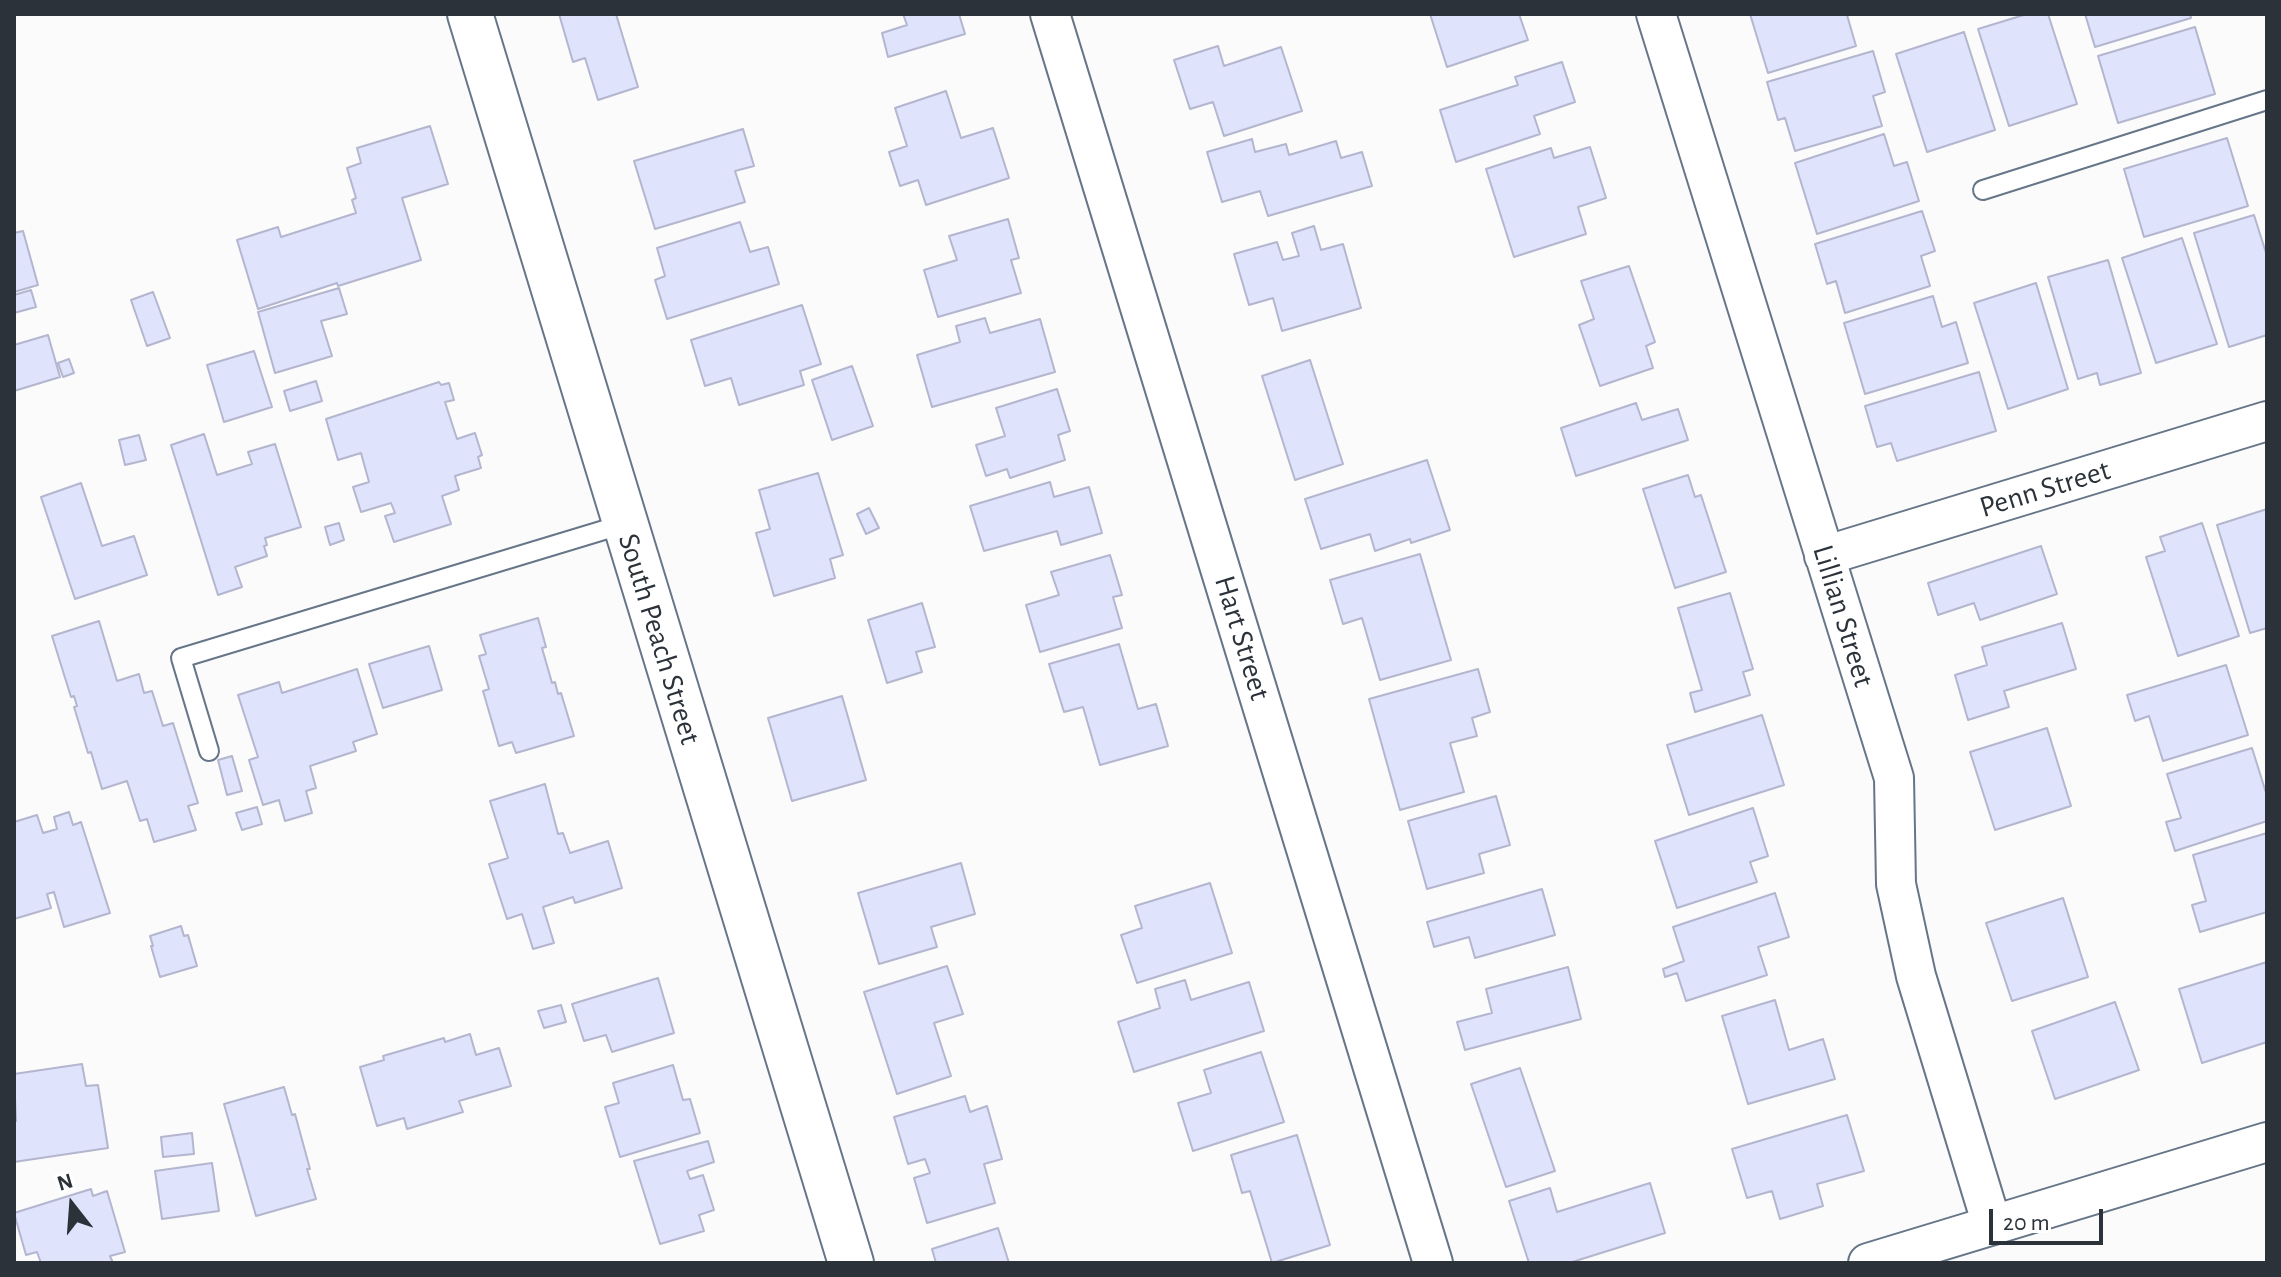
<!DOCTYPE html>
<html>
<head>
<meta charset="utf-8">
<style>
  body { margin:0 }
  #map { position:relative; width:2281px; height:1277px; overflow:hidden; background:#fbfbfb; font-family:"Alegreya Sans",sans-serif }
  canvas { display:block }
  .frame { position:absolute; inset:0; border:16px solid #2b3239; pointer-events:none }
  .north { position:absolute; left:32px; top:1165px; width:80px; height:80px; -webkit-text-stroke:6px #fff; paint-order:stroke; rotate:343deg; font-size:22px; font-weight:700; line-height:32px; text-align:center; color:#2b3239 }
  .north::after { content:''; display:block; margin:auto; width:28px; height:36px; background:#2b3239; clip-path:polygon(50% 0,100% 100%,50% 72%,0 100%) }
  .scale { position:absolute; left:1989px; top:1209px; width:114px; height:36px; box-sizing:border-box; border:4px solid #2b3239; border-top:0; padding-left:10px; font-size:24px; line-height:28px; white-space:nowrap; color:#2b3239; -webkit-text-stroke:6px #fff; paint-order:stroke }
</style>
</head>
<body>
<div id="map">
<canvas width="2281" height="1277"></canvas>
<div class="frame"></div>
<div class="north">N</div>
<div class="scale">20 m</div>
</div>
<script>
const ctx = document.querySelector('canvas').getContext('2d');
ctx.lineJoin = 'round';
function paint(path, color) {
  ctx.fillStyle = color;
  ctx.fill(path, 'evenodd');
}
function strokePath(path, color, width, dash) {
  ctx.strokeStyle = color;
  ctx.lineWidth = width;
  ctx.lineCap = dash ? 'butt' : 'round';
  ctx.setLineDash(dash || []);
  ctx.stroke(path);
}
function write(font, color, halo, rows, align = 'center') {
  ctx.font = font + ' "Alegreya Sans",sans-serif';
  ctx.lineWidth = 7;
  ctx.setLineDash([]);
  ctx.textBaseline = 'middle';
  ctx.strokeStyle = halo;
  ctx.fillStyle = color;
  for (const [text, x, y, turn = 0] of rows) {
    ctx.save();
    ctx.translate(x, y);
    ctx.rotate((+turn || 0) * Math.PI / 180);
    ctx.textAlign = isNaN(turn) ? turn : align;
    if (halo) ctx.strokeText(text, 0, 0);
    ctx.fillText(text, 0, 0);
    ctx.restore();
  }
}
const building = new Path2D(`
  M559 14H616L638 87 598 100 585 58 573 62Z
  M903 14H959L965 34 888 57 882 33 907 25Z
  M1430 14H1519L1528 40 1447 67Z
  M1750 14H1850L1847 15 1856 46 1768 73Z
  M2027 14H2048L2077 104 2009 126 1978 29Z
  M2085 14H2190L2191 18 2095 47Z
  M2195 27 2215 94 2118 123 2098 56Z
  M1964 32 1995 130 1927 152 1896 54Z
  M1218 46 1224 66 1281 47 1302 111 1224 136 1213 102 1190 109 1174 60Z
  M1873 51 1885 92 1873 96 1882 126 1795 151 1785 118 1778 120 1767 82Z
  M1562 62 1575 102 1534 116 1540 134 1456 162 1440 110 1518 85 1515 77Z
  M946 91 961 138 993 128 1009 178 926 205 918 180 900 186 889 152 907 146 895 108Z
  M430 126 448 184 402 198 421 260 338 286 337 283 258 309 237 240 278 227 281 237 356 213 352 200 356 198 347 168 361 163 357 148Z
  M743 129 754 166 735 171 745 202 655 229 634 161Z
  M1884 134 1894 166 1907 162 1919 201 1817 234 1795 163Z
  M2227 138 2248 206 2144 237 2124 169Z
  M1252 139 1255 152 1286 144 1289 155 1336 141 1341 158 1362 152 1372 186 1268 216 1260 191 1222 202 1207 152Z
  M1590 147 1606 198 1578 207 1586 234 1514 257 1486 169 1551 148 1554 158Z
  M1922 211 1935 251 1921 256 1930 286 1845 313 1836 281 1827 284 1815 244Z
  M2254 215 2267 256V335L2229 347 2194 233Z
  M1008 219 1019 258 1011 260 1021 293 938 317 924 270 957 260 949 236Z
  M740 222 750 252 768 247 779 284 667 319 655 280 665 276 657 248Z
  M1314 226 1321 250 1343 244 1361 308 1282 331 1273 298 1249 305 1234 254 1277 242 1283 260 1299 256 1292 233Z
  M23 231 38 285 14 292V233Z
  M2182 238 2217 344 2156 363 2122 258Z
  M2108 260 2141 373 2100 385 2097 373 2078 379 2048 277Z
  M1629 266 1655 342 1646 346 1653 368 1600 386 1579 325 1594 319 1581 281Z
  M2036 283 2068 389 2008 409 1974 303Z
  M339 288 347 314 321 321 332 356 275 373 258 312Z
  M31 290 36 307 14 313V295Z
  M153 292 170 338 147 346 131 300Z
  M1933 296 1942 327 1956 322 1968 363 1865 394 1844 323Z
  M802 305 821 364 800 371 804 385 739 405 731 378 705 386 691 340Z
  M985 318 990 333 1040 319 1055 372 932 407 917 355 960 342 956 326Z
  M48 335 60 377 14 391V345Z
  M254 351 272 407 224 422 207 365Z
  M69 359 74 373 63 377 58 363Z
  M1310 360 1343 464 1295 480 1262 376Z
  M852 366 873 426 832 440 812 380Z
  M1979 372 1996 431 1897 461 1891 443 1877 447 1865 406Z
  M316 381 322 401 290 411 284 391Z
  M439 382 441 385 449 383 454 400 445 402 457 439 475 433 482 455 478 457 481 468 455 476 459 490 442 496 451 524 394 542 385 516 395 513 391 503 361 512 353 487 369 482 361 453 338 460 326 419Z
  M1057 389 1070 431 1058 435 1065 460 1010 478 1007 469 986 476 976 445 1005 436 996 408Z
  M1636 403 1642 420 1678 409 1688 440 1576 476 1561 428Z
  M204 434 217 475 252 464 248 452 275 444 301 527 265 538 267 545 264 546 267 556 235 567 242 587 218 595 171 445Z
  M139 435 146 460 125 465 119 440Z
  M1427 460 1450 530 1411 543 1410 539 1375 551 1370 534 1321 549 1305 499Z
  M818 473 843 555 830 559 835 578 774 596 756 533 770 529 759 490Z
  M1688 475 1695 497 1701 495 1726 572 1675 588 1643 489Z
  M1050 482 1054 497 1089 487 1102 533 1061 545 1057 531 984 551 970 506Z
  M81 483 102 546 134 536 147 575 75 599 41 497Z
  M869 508 879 528 866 534 857 514Z
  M2267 509V628L2250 633 2217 525Z
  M339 523 344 540 330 545 325 527Z
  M2202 523 2239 636 2178 656 2146 557 2165 551 2160 537Z
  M2041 546 2057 594 1980 620 1974 603 1938 615 1928 583Z
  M1420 554 1451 660 1380 680 1362 618 1343 624 1330 580Z
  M1110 555 1122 595 1113 597 1122 628 1040 652 1026 605 1059 595 1051 572Z
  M1730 593 1753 669 1743 672 1750 695 1695 712 1690 693 1702 690 1678 608Z
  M922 603 935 647 916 652 922 672 887 683 868 620Z
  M538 618 546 647 542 648 552 683 555 682 558 694 561 693 574 736 516 753 512 742 499 746 483 691 489 689 479 656 486 654 480 635Z
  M99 621 117 681 139 674 144 693 152 691 163 726 173 723 198 803 188 806 196 830 154 842 147 819 140 821 127 781 102 789 91 752 88 753 74 707 77 706 74 696 71 697 52 636Z
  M2062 623 2076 669 2004 691 2009 707 1968 720 1955 675 1987 665 1982 647Z
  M1119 644 1138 709 1156 704 1168 746 1100 765 1083 707 1064 712 1049 664Z
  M429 646 442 690 383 708 369 664Z
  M2226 665 2248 735 2163 761 2149 716 2135 721 2127 695Z
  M357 669 377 734 353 742 356 751 310 766 316 788 306 791 312 813 285 821 279 800 263 805 249 760 258 757 238 695 279 682 282 693Z
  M1478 669 1490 712 1472 718 1477 736 1450 743 1464 792 1400 810 1369 699Z
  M842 696 866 780 792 801 768 718Z
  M1762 715 1784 785 1689 815 1667 745Z
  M2047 728 2071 806 1995 830 1970 752Z
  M2252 748 2267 796V821L2175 851 2166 822 2181 818 2167 774Z
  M232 756 242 791 227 795 218 760Z
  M545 784 558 834 563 833 570 853 608 841 622 888 575 903 573 897 543 907 554 943 533 949 522 914 507 919 489 864 508 858 490 801Z
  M1496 796 1510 845 1479 854 1484 873 1427 889 1408 821Z
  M257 807 262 824 242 830 236 813Z
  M1753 808 1768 856 1750 862 1757 882 1677 908 1655 841Z
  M69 812 73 825 81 822 110 913 64 927 54 892 47 894 51 908 14 919V822L37 815 43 833 57 829 54 817Z
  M2267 833V912L2200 932 2192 905 2206 901 2193 855Z
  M961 863 975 914 931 927 937 947 879 964 858 893Z
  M1210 883 1232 953 1137 983 1121 935 1142 928 1135 906Z
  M1542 889 1555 935 1475 958 1469 937 1434 947 1427 922Z
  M1775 893 1789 937 1758 947 1767 975 1686 1001 1677 973 1665 977 1663 969 1684 961 1673 927Z
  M2063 898 2088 977 2012 1001 1986 923Z
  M181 926 184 936 188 935 197 966 160 977 151 946H153L150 936Z
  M2267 962V1042L2202 1063 2179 989Z
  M947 966 963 1014 934 1023 951 1076 897 1094 864 992Z
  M1568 967 1581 1019 1465 1050 1457 1022 1492 1013 1486 989Z
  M658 978 674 1033 612 1052 606 1035 584 1041 572 1004Z
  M1185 980 1191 1000 1249 982 1264 1031 1134 1072 1118 1022 1160 1008 1155 989Z
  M1775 1000 1789 1050 1823 1039 1835 1079 1748 1104 1722 1016Z
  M2115 1002 2139 1070 2055 1099 2032 1031Z
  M561 1005 566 1022 544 1028 538 1011Z
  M470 1034 476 1055 499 1048 511 1086 459 1101 463 1112 407 1129 404 1118 377 1126 360 1067 384 1060 383 1056 444 1038 445 1042Z
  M1261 1052 1284 1122 1193 1151 1178 1103 1211 1093 1204 1070Z
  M82 1064 86 1086 98 1085 108 1148 14 1162V1121H16L14 1074Z
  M673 1065 683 1100 690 1099 700 1133 620 1157 605 1107 619 1103 613 1083Z
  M1520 1068 1555 1171 1506 1187 1471 1084Z
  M284 1087 292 1115 295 1114 310 1169H307L316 1199 256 1216 224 1104Z
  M965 1096 970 1112 987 1106 1002 1159 984 1164 995 1203 927 1223 914 1178 930 1173 925 1159 908 1164 894 1117Z
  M1847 1115 1864 1171 1817 1184 1823 1206 1780 1219 1772 1191 1747 1198 1732 1149Z
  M192 1133 194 1154 163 1157 161 1137Z
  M1297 1135 1330 1245 1272 1263 1250 1191 1242 1193 1231 1155Z
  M708 1141 714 1162 687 1171 690 1179 703 1175 714 1210 699 1215 704 1231 660 1244 634 1161Z
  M212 1163 219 1211 162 1219 155 1171Z
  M1650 1183 1665 1233 1569 1263H1529L1509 1201 1550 1188 1557 1212Z
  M91 1189 93 1196 107 1191 125 1252 110 1256 113 1263H41L37 1252 26 1255 14 1213Z
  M998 1228 1009 1263H936L932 1249Z`);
paint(building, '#dfe3fb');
strokePath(building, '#b3b6ce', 2);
const service = new Path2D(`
  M1983 190 2267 100
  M209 751 181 658 624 524`);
const minor = new Path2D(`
  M1050 14 1433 1263
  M1656 14 1894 778 1896 884 1916 976 1992 1225
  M1824 556 2267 421
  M1868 1263 2267 1142`);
const tertiary = new Path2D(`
  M470 14 851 1263`);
strokePath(service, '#667688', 22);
strokePath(minor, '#667688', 42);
strokePath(tertiary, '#667688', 48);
strokePath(service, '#fff', 18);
strokePath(minor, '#fff', 38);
strokePath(tertiary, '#fff', 44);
write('30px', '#2b3239', '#fff', [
  ["Penn Street",2045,489,-17],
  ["Lillian Street",1843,616,73],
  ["Hart Street",1242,638,73],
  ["South Peach Street",659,639,73]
]);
</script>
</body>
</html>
